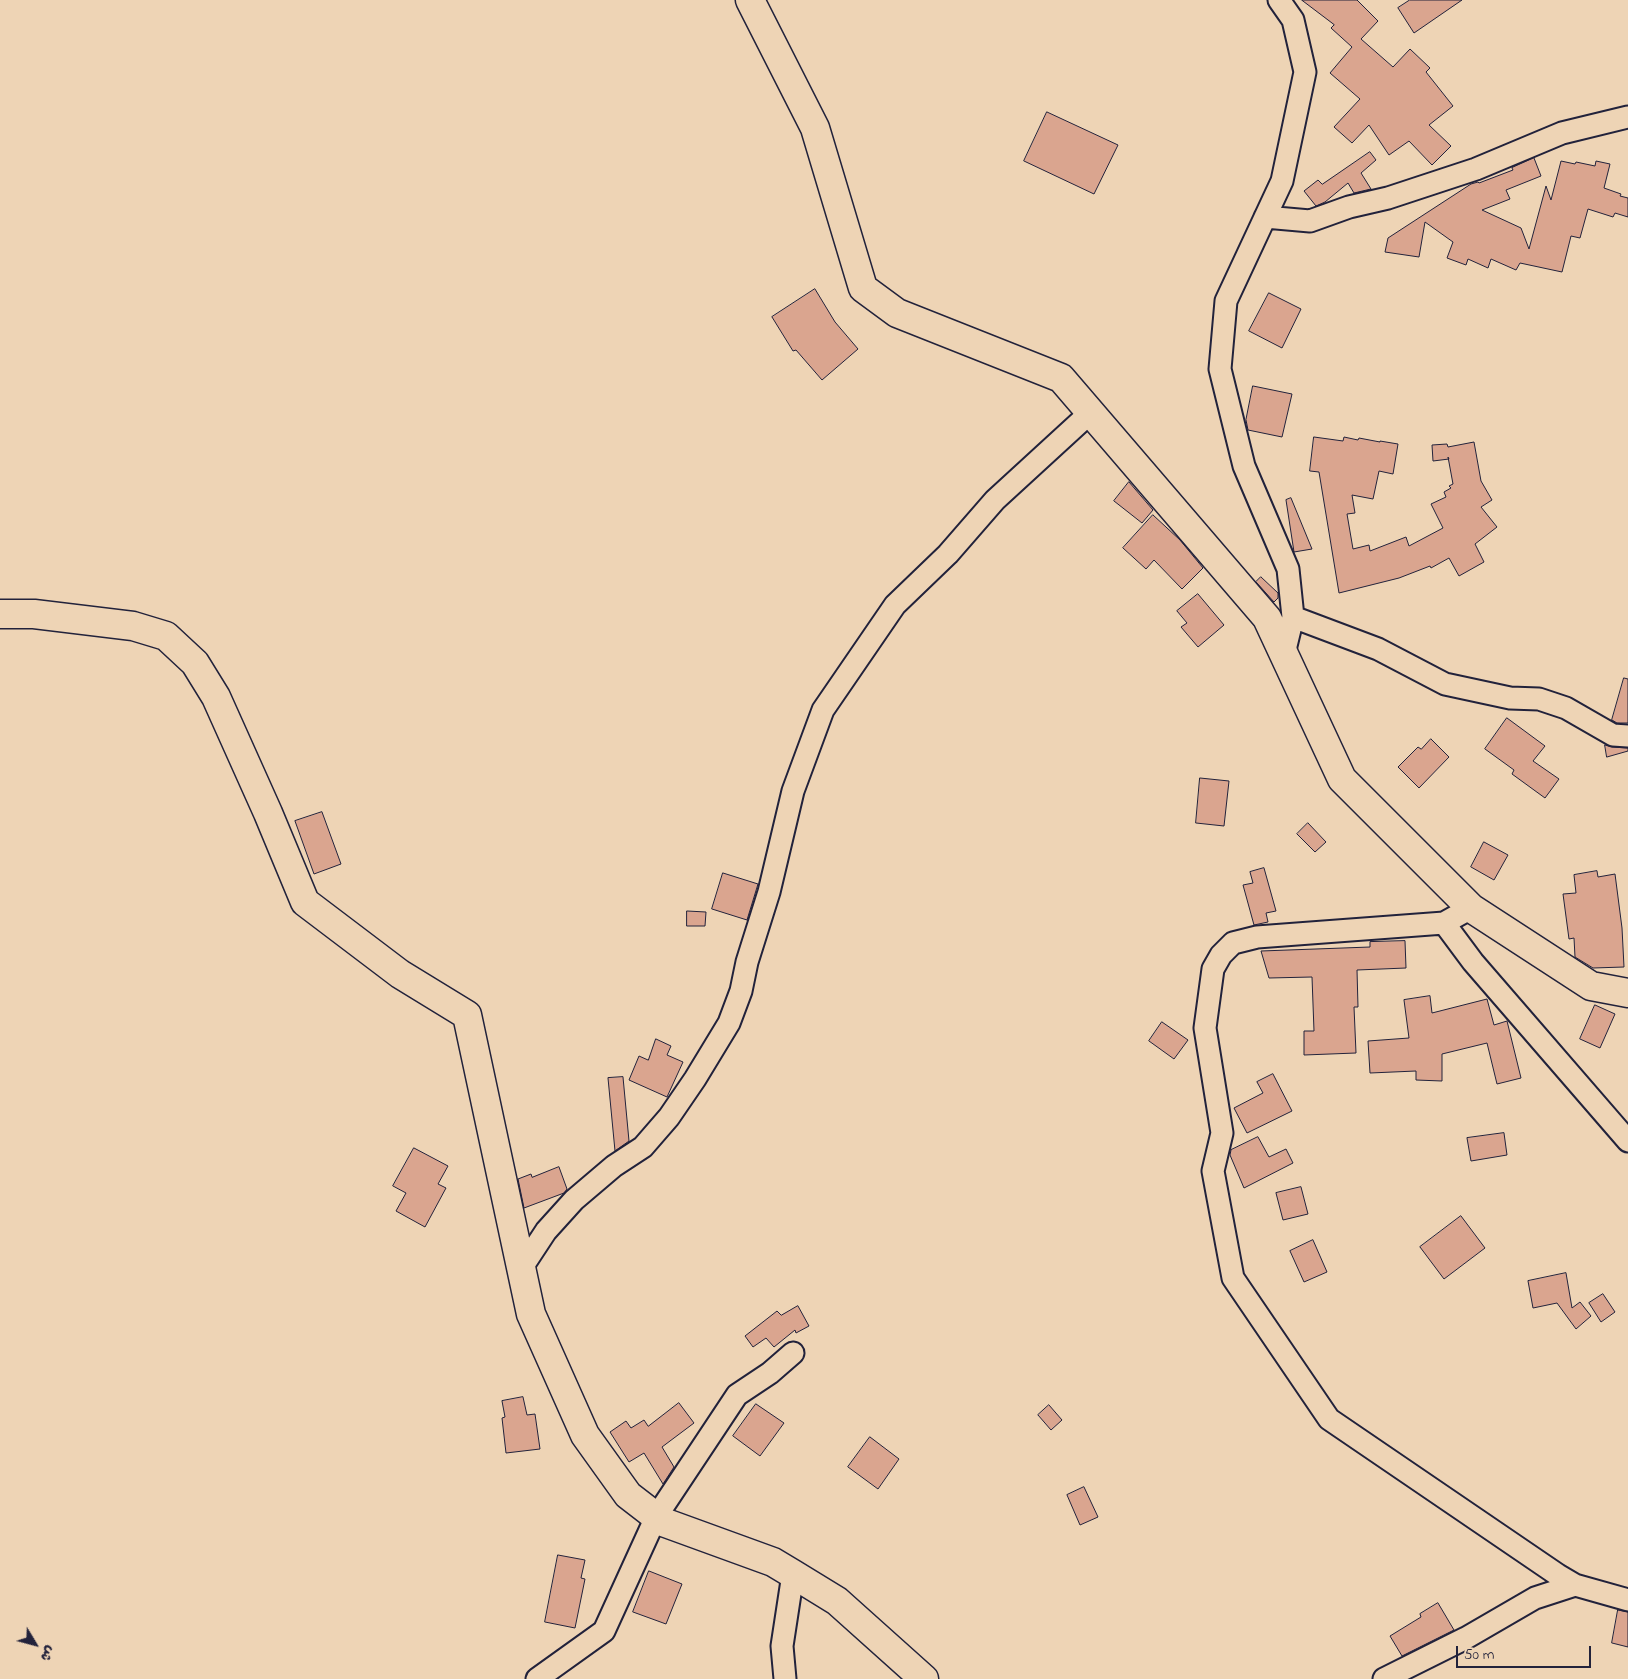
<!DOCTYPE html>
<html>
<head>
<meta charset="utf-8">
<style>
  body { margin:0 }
  #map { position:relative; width:1628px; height:1679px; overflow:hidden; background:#eed4b5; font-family:"Indie Flower","Playpen Sans Arabic",sans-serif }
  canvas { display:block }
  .north { position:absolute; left:10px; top:1619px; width:50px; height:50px; -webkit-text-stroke:4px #eed4b5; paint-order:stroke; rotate:127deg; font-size:14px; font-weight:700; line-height:20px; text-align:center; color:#22223b }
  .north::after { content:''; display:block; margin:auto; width:18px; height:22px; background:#22223b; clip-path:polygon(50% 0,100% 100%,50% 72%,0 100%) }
  .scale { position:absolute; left:1456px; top:1646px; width:135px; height:22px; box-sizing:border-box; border:2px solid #22223b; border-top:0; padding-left:6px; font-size:15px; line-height:18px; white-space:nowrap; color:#22223b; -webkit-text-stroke:4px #eed4b5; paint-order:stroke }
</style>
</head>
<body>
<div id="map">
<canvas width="1628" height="1679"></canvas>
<div class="north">ش</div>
<div class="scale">50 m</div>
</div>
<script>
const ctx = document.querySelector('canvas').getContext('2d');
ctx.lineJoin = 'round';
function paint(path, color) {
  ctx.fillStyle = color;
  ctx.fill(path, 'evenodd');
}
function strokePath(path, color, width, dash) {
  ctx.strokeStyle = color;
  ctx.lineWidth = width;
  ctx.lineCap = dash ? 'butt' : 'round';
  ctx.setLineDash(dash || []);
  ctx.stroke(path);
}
const building = new Path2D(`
  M1302 0H1357L1378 21 1361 39 1393 67 1410 49 1430 68 1426 72 1453 106 1429 125 1451 146 1432 165 1409 141 1389 155 1369 125 1352 143 1334 127 1360 99 1330 73 1352 47 1331 28 1334 25Z
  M1410 0H1462L1414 33 1398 8Z
  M1047 112 1118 145 1094 194 1024 161Z
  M1370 152 1376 160 1361 173 1371 189 1354 193 1348 183 1325 202 1316 206 1304 191 1318 180 1322 184Z
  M1534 158 1541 176 1506 190 1510 199 1482 210 1521 228 1529 249 1546 186 1551 200 1561 161 1575 164 1576 162 1595 166 1596 161 1610 164 1604 188 1621 194 1620 196 1628 198V217L1615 213 1613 217 1588 209 1580 238 1571 236 1562 272 1520 263 1516 270 1491 259 1488 268 1468 259 1466 265 1447 258 1453 242 1425 222 1419 257 1385 252 1388 238 1471 184 1478 182 1479 183 1513 170 1512 168Z
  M815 289 835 322 858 349 822 380 796 350 793 351 772 317Z
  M1269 293 1301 309 1282 348 1249 331Z
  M1253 386 1292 394 1282 437 1248 430 1246 420Z
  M1314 437 1343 441 1344 437 1358 440 1359 438 1380 442V441L1398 444 1393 474 1379 471 1373 499 1352 495 1355 513 1347 514 1353 549 1369 545 1370 551 1406 537 1409 546 1443 528 1431 504 1446 497 1444 492 1451 488 1449 486 1453 484 1448 457 1449 459 1433 461 1432 445 1447 444 1448 447 1474 442 1481 481 1492 500 1481 507 1497 527 1475 544 1484 562 1459 576 1449 558 1431 568 1430 566 1399 578 1339 593 1319 472 1310 471Z
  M1129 482 1153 510 1142 523 1114 501Z
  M1291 498 1312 549 1294 552 1286 500Z
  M1153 515 1180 540 1203 568 1182 589 1154 560 1146 569 1123 548Z
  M1261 577 1278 593V598L1274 602 1256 582Z
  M1198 594 1224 625 1198 647 1181 627 1187 623 1177 611Z
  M1624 678 1628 679V723H1617L1612 720Z
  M1507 718 1545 746 1533 761 1559 779 1545 798 1512 774 1514 770 1485 749Z
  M1431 739 1449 757 1419 788 1398 767 1418 747 1421 749Z
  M1605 745 1612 747 1628 748V751L1607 757Z
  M1200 778 1229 781 1224 826 1196 823Z
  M322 812 341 864 314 874 295 821Z
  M1308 823 1326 842 1315 852 1297 834Z
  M1484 842 1508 855 1494 880 1471 867Z
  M1264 868 1276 911 1266 913 1268 922 1254 925 1243 885 1253 883 1250 872Z
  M1597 871 1598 877 1615 874 1622 928 1624 967 1593 968 1575 957 1574 938 1569 939 1563 894 1576 893 1574 875Z
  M723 873 758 884 747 920 712 909Z
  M687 911 706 912 705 926H687Z
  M1405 941 1406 968 1357 970 1358 1007H1354L1356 1053 1304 1055V1031H1314L1312 977 1269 978 1261 951 1370 947V942Z
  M1430 996 1432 1013 1487 999 1494 1025 1507 1021 1521 1078 1497 1084 1487 1043 1442 1054V1081L1416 1080V1071L1370 1073 1368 1041 1409 1038 1404 1000Z
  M1595 1005 1615 1014 1600 1048 1580 1039Z
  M1162 1022 1188 1040 1174 1059 1149 1041Z
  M656 1039 671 1046 667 1055 683 1062 667 1097 629 1080 639 1056 648 1060Z
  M1273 1074 1292 1111 1247 1133 1234 1108 1263 1093 1257 1082Z
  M623 1077 629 1141 615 1151 608 1078Z
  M1504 1133 1507 1155 1471 1161 1467 1138Z
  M1258 1137 1269 1157 1286 1149 1293 1163 1244 1188 1230 1155 1231 1150Z
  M414 1148 448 1166 438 1184 446 1188 425 1227 396 1211 406 1193 393 1186Z
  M559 1167 567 1189 564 1193 524 1208 518 1179 531 1174 532 1177Z
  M1301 1187 1308 1214 1283 1220 1276 1193Z
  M1461 1216 1485 1248 1444 1279 1420 1247Z
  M1313 1240 1327 1272 1304 1282 1290 1251Z
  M1566 1273 1572 1308 1580 1302 1591 1316 1576 1329 1557 1303 1533 1308 1528 1281Z
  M1603 1294 1615 1312 1601 1322 1589 1303Z
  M798 1306 809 1326 796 1333 795 1330 774 1347 766 1338 753 1347 745 1336 777 1311 781 1315Z
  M523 1397 527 1415 535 1414 540 1449 506 1453 502 1418 505 1417 502 1401Z
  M679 1403 694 1423 662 1447 674 1467 663 1484 644 1453 629 1462 610 1432 626 1421 631 1428 644 1420 648 1426Z
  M756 1404 784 1423 760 1456 733 1436Z
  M1049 1405 1062 1420 1051 1430 1038 1415Z
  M870 1437 899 1459 878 1489 848 1467Z
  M1084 1487 1098 1517 1080 1525 1067 1495Z
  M558 1555 585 1560 581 1578 585 1579 575 1628 545 1622Z
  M649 1571 682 1584 666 1624 633 1612Z
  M1438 1603 1454 1630 1402 1656 1390 1636 1421 1617 1420 1614Z
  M1618 1610 1628 1612V1647L1612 1643Z`);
paint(building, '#daa58f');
strokePath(building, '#22223b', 1);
const minor = new Path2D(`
  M1279 0 1293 20 1305 72 1282 181 1226 301 1220 369 1244 466 1288 569 1293 617 1284 654
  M1265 217 1310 221 1349 207 1388 198 1476 169 1562 133 1628 117
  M1293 617 1378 649 1445 684 1510 698 1539 699 1566 708 1613 735 1628 736
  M1471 908 1444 923 1257 937 1233 943 1221 955 1213 969 1205 1028 1222 1133 1213 1171 1233 1278 1329 1419 1558 1575 1575 1585 1628 1600
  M1444 923 1473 962 1628 1141
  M521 1269 546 1231 574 1200 614 1166 643 1147 669 1117 695 1079 729 1023 741 991 747 962 769 892 793 791 823 710 895 605 948 554 995 500 1091 412
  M537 1679 604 1631 656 1517 737 1395 770 1373 793 1353
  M785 1679 782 1646 793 1574
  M1384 1679 1466 1638 1535 1598 1575 1585`);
const tertiary = new Path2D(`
  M750 0 815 128 863 288 897 313 1061 378 1267 618 1342 779 1471 908 1591 986 1628 993
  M0 614H34L133 626 166 636 195 663 216 697 268 813 305 902 400 974 467 1015 531 1314 585 1435 628 1495 663 1522 773 1562 793 1574 837 1601 924 1679`);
strokePath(minor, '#22223b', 25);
strokePath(tertiary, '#22223b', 31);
strokePath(minor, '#eed4b5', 21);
strokePath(tertiary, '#eed4b5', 28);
</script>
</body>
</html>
